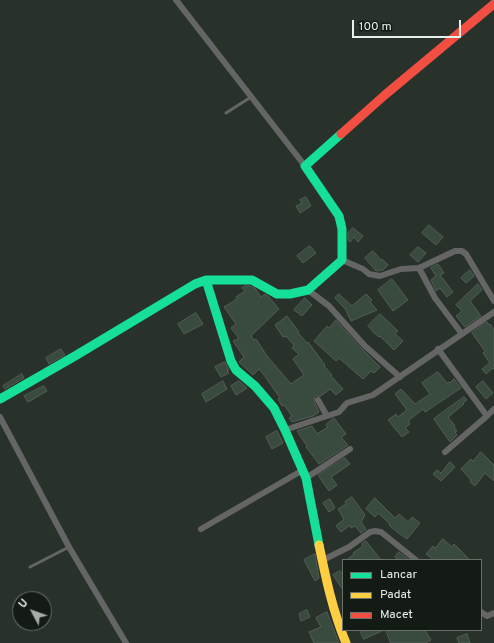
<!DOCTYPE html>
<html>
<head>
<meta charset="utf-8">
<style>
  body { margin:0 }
  #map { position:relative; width:494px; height:643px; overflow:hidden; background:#28322b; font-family:Overpass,sans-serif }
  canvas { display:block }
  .legend { position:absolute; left:342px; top:559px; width:140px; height:72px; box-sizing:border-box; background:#141b15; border:1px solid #69716a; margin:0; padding:5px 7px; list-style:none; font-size:12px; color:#e8f2ea }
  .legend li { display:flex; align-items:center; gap:8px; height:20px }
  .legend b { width:20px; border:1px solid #69716a }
  .north { position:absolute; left:12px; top:591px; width:40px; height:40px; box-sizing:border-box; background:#141b15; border:1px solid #69716a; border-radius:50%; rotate:311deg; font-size:11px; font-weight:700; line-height:16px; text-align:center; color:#e8f2ea }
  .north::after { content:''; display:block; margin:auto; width:14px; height:18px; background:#a5afa7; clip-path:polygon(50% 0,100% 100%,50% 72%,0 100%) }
  .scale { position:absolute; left:352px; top:20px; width:109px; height:18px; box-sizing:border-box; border:2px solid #e8f2ea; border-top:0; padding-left:5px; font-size:12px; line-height:14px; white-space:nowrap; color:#e8f2ea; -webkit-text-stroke:3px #141b15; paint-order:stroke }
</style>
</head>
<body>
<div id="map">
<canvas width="494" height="643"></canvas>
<ul class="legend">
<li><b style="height:5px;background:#16e098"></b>Lancar</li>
<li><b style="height:5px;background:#ffcf43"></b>Padat</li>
<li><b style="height:5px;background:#f24e42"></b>Macet</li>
</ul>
<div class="north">U</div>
<div class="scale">100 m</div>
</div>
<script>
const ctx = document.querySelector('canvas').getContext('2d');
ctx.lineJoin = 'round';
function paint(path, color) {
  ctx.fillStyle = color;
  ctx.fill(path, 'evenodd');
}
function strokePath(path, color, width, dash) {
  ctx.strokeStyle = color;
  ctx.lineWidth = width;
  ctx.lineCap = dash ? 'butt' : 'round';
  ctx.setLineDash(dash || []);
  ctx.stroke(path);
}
const building = new Path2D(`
  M306 197 311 206 300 213 296 206 302 203 300 200Z
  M429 225 443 237 436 245 422 233Z
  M353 228 363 236 358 242 354 237 350 242 348 240V233Z
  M310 246 316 253 303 263 297 256Z
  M418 247 426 253 418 262 410 255Z
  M373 251 381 260 382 259 388 265 383 270 376 271 365 258Z
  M438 264 444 273 440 275 453 292 447 297 440 288 436 291 431 280 436 276 431 268Z
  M470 270 474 276 466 283 461 278Z
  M392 279 408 300 393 311 378 290Z
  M478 284 482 290 470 301 481 316 465 327 456 316 462 311 456 305Z
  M245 286H250L255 288 261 297 265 294 268 296 279 309 251 336 254 340 256 339 267 356 291 384 304 375 293 359 299 354 292 348 294 345 286 336 283 337 275 325 287 316 299 332 298 333 307 343 308 342 325 365 324 366 332 375 331 376 343 389 336 395 330 389 321 396H315L314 401 319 412 313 416 292 422 289 418 292 416 284 405 282 406 278 399 280 398 264 375 259 369 253 375 239 362 244 357 233 341 238 339V337L231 328 236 324 224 307 237 299 236 297 245 291 242 288Z
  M339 294 352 306 366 294 372 300 370 302 377 310 351 321 346 310 335 298Z
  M305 298 312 305 302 316 294 310Z
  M196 313 203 324 184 334 178 324Z
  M380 314 398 331 395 334 403 341 394 350 380 336 379 337 374 333 368 326Z
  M336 320 362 349 380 367 374 373 371 371 363 379 339 358 336 361 314 341 327 326 329 328Z
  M487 322 489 325 490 324 494 329V369L493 368 486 374 482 369 490 363 483 353 485 351 472 333Z
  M61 349 65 355 49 364 46 358Z
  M225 362 229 370 227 371 229 373 221 377 215 367Z
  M438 372 447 383 449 382 450 383 454 379 461 388 425 412 423 409 408 421 410 424 405 428 409 432 402 437 388 420 396 414 398 417 407 410 395 394 401 389 415 404 430 394 422 383Z
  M22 374 24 378 5 389 3 386Z
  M223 381 227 389 206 402 202 394Z
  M239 381 247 388 236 395 231 386Z
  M483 381 493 393 486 399 476 387Z
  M44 386 47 391 28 402 24 396Z
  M464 397 467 400 463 403 464 404 448 417 455 426 454 427 457 431 455 432 457 435 450 442 434 419Z
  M334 418 346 434 341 437 348 445 319 464 306 447 307 446 297 431 312 426 317 434 328 427 326 425Z
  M277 431 283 443 272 449 266 437Z
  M481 452 494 465V481L485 473 475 486 470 482 471 480 461 469 471 459 473 461Z
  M345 458 350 464 331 477 337 485 329 491 318 475Z
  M450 462 455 467 441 481 433 474 437 470 441 473Z
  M352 497 365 515 361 522 366 529 361 533 355 526 351 528 350 525 341 532 336 526 344 519 338 509 346 504 345 502Z
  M375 498 395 518 399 514 408 522 412 517 420 523 407 539 397 532 389 525 390 524 378 513 375 517 366 509Z
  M330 499 335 508 329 512 323 503Z
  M443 539 452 547 454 544 470 560H434L426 554 433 546 435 548Z
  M366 541 381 560H346L355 554 353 553 363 546 362 544Z
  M399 552 409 560H398L395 557Z
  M315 554 319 578 315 581 304 560Z
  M340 571 343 575V590L333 575Z
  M307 610 310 617 301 621 299 614Z
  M327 612 339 643H314L309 632 321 627 316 618Z
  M360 630H384L364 639Z
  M386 630H425L431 640 426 643H391Z
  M467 634 470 643H459L457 638Z`);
paint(building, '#394a3f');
strokePath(building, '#545c56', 1);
strokePath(new Path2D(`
  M226 113 251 97
  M30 567 69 547`), '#656565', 3);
strokePath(new Path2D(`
  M176 0 305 166
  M342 260 363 269 369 274 380 276 401 269 419 268 455 251H462L466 254 494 301
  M419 268 435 298 462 334
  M308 290 329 306 365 346 400 377
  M438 349 487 416 494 409
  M318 400 327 416
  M0 417 69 547 126 643
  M285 430 339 412 347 403 373 395 494 312
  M445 452 487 416
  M306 478 350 449
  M201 529 303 470
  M321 561 349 547 370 532 375 531 381 532 416 560
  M481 612 487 616 494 613`), '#656565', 6);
strokePath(new Path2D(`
  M206 280 231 361 236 370 255 386 274 408 285 430 306 478 319 545
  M0 399 75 356 195 284 206 280H252L277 294H290L308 290 342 260V229L339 216 305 166 341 134`), '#16e098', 9);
strokePath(new Path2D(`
  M319 545C326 579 333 612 346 643`), '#ffcf43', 9);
strokePath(new Path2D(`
  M341 134 386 94 494 4`), '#f24e42', 9);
</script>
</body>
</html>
